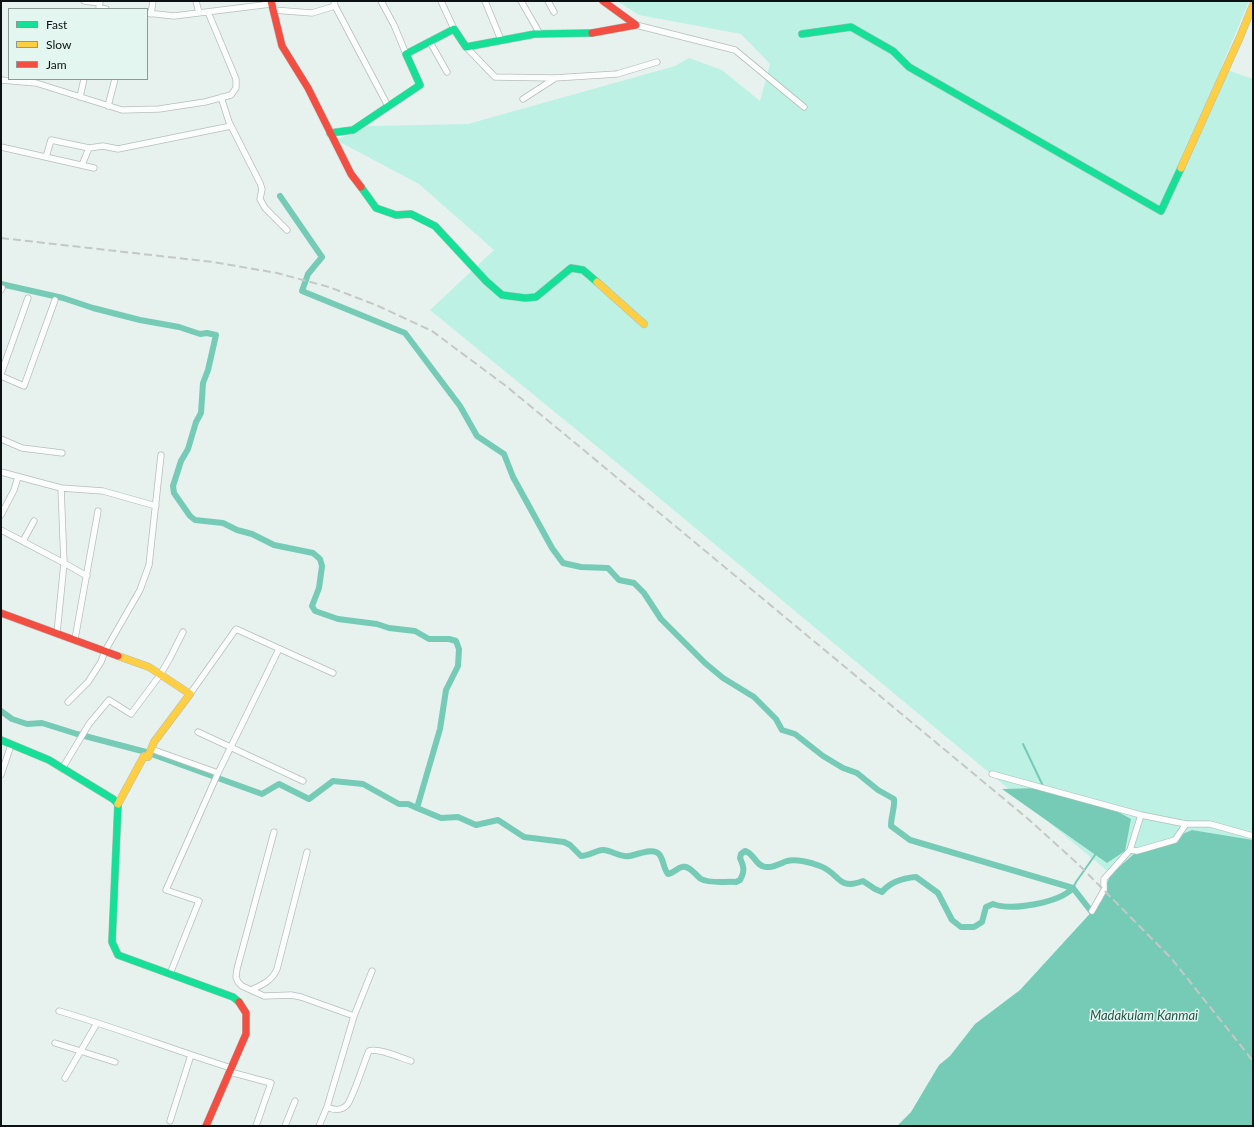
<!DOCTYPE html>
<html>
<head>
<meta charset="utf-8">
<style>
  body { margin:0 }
  #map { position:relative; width:1254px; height:1127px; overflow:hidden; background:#e7f2ef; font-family:Lato,sans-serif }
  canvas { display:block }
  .frame { position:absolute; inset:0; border:2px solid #0c1211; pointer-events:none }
  .legend { position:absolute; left:8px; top:8px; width:140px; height:72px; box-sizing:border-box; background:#e3f6f0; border:1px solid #8d9b97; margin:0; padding:5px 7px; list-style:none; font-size:12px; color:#0c1211 }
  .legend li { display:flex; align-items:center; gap:8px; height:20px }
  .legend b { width:20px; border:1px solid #8d9b97 }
</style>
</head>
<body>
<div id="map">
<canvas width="1254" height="1127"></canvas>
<div class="frame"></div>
<ul class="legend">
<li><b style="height:5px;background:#16e098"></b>Fast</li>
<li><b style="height:5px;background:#ffcf43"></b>Slow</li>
<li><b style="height:5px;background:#f24e42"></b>Jam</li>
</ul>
</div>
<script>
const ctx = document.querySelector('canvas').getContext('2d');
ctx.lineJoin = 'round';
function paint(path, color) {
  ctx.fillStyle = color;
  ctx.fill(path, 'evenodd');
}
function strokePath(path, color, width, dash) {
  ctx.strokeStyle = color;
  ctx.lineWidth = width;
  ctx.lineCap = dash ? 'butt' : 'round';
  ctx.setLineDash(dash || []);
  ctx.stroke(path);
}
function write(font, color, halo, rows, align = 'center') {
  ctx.font = font + ' Lato,sans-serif';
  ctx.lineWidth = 3;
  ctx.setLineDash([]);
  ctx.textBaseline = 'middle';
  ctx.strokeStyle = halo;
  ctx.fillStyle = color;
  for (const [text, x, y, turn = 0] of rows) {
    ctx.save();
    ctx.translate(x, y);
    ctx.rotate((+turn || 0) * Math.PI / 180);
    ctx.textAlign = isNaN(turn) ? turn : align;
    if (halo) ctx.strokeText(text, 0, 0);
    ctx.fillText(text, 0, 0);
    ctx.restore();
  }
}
paint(new Path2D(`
  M617 1H1249L1221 68 1253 79V840L1192 830 1134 854 1111 874 622 467 430 310 494 250 419 184 336 140 369 126 468 124 675 66 689 58 722 70 760 101 770 64 741 34 639 15Z`), '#bdf1e3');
paint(new Path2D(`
  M1043 788 1113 809 1131 819 1125 851 1107 863 1002 789Z
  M1192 830 1253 840V1126H897L911 1112 939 1065 950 1056 975 1024 1020 990 1096 907 1111 874 1134 854Z`), '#76cbb7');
strokePath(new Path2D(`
  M1023 744 1043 786
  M1073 888 1076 882 1095 855V852`), '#76cbb7', 2);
strokePath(new Path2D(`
  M280 196 322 257 308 274 302 291 405 333 460 406 477 436 504 454 513 477 552 548 563 563 581 567 608 568 619 580 634 583 644 593 661 619 705 663 723 678 754 697 776 719 782 730 795 734 823 756 843 768 857 773 878 790 894 799C895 808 891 816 891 826L910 840 1073 888
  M1 284 63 298 93 308 140 320 179 327 200 334 207 333 216 335 208 370 203 383 201 413 196 422 188 449 181 461 173 486 174 493 190 516 195 520 223 523 237 530 252 534 274 545 313 553 320 559 322 566 319 588 312 606 315 611 338 619 377 624 389 628 415 631 429 639H449L456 641 459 649 458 666 446 690 440 729 417 808 441 818 458 817 476 825 498 820 524 837 564 842 570 845 581 856C589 856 595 851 602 850 610 849 620 858 629 856 637 855 653 847 659 854 664 860 663 868 668 874 674 873 677 868 682 867 690 865 695 875 701 879 710 884 726 881 736 882L740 880C745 871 744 867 740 858L741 854 745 851C754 853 756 867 766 867 773 868 781 863 787 861 796 859 811 862 820 866 840 873 837 891 863 881L875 889 882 892C891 881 903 878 916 877L938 893 952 920 961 927H974L982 922 986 907 993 904C1012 911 1059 903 1073 888L1094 915
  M1 711 12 719 27 724 42 723 77 734 146 752 262 794 279 784 309 799 333 781 363 784 399 804H408L417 808`), '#76cbb7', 6);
const street = new Path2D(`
  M84 1 100 3
  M100 1 99 8 106 9
  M196 1 199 13
  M381 1 394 25 406 54
  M441 1 454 29
  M485 1 501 40
  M521 1 540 34
  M548 1 554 12
  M335 6 388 106
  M273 10 312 13 335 6 334 1
  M147 13 174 16 271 4
  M151 14 153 1
  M636 25 735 50 804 107
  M430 42 447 72
  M466 47 495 77 554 78 617 74 657 62
  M1 80 36 83 122 110 159 109 205 102 231 95 236 88V79L208 12
  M80 97 84 79
  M221 97 229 122 260 183 262 189 260 199 265 208 287 230
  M523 99 554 79
  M108 106 115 79
  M1 147 94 168
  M46 157 51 140 89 148
  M82 165 89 148 103 146 118 149 231 126
  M1 290 2 288
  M1 374 28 298
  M1 376 24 386 55 300
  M1 439 22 448 62 453
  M1 472 61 488 64 563 87 576
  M61 488 103 491 156 506
  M1 515 14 490 18 477
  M1 530 64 563 57 633
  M23 541 34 521
  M75 639 98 511
  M190 694 236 629 333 673
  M68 702 88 682 101 662 105 651 140 590 149 565 161 455
  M198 732 303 781
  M151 749 218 773 279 649
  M62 769 89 724 109 700 131 714 160 675 170 658 183 632
  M992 774 1141 815 1186 824H1210L1253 836
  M1 775 11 745
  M274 832 237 969 236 977 238 982 242 986 264 996 291 995 301 997 354 1016
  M1130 850 1137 851 1175 840 1186 824
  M1092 911 1104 890V879L1130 850 1141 815
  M170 974 199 901 166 890 218 773
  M251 990C262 985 272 981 277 969L307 852
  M59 1011C117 1028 174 1050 231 1068
  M55 1043 115 1062
  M230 1072 271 1083 256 1126
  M65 1078 97 1023
  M327 1107C333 1110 341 1111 347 1105 353 1098 364 1062 369 1051 377 1047 401 1058 411 1061
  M170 1121 191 1055
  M285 1126 295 1101
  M319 1126 327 1107 354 1016 372 971`);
const fast = new Path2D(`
  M802 34 851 27 893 51 909 67 1161 211 1181 168
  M330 133 353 130 420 85 406 54 454 29 466 47 535 34 592 33
  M361 187 376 208 396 215 411 214 435 226 486 281 502 295 525 298 536 297 571 268 583 270 597 282
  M1 740 49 760 113 799 118 804 112 942 118 955 233 997 239 1002`);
const slow = new Path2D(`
  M1181 168 1240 37 1253 5
  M597 282 644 324
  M118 804 144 756 148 757 154 742 190 694 149 667 118 656`);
const jam = new Path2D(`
  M271 1 282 46 308 88 351 174 361 187
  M592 33 636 25 603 1
  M1 613 118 656
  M206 1126 246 1034V1013L239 1002`);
strokePath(street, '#b6bebc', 7);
strokePath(fast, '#b6bebc', 8);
strokePath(slow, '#b6bebc', 8);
strokePath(jam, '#b6bebc', 8);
strokePath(street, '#fbfdfd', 5.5);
strokePath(fast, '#16e098', 7);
strokePath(slow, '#ffcf43', 7);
strokePath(jam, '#f24e42', 7);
strokePath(new Path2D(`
  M1 238 213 262 277 273 329 287 376 305 432 331 506 386 580 447 1027 818 1078 864 1171 958 1253 1061`), '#c4c8c6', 2, [8, 4]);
write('italic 13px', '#27574b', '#e3f6f0', [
  ["Madakulam Kanmai",1144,1016]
]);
</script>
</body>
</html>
